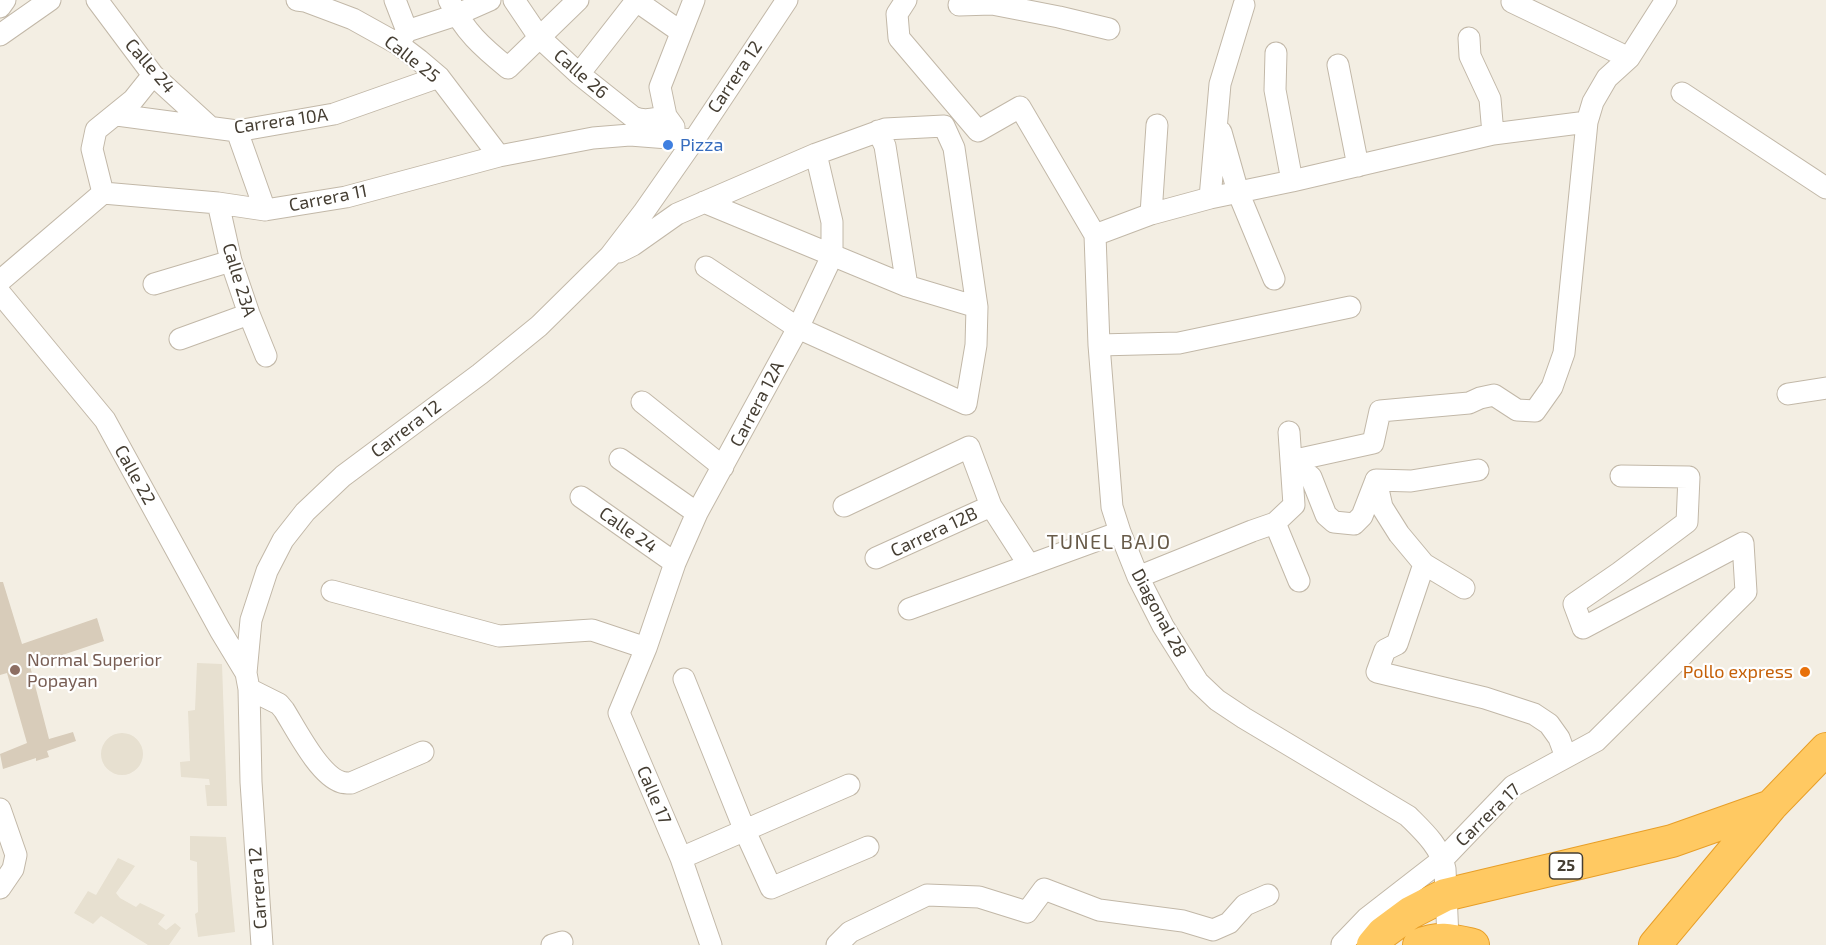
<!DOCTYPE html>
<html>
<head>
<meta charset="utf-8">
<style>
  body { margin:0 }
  canvas { display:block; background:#f3eee3 }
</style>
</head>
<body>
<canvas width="1826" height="945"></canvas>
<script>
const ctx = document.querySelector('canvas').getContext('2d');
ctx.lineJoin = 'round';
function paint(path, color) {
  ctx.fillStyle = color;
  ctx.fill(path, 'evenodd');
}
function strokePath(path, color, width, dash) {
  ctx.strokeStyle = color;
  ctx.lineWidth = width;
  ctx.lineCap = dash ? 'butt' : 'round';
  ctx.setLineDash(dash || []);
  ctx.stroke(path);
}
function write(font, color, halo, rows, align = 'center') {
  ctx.font = font + ' "Exo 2",sans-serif';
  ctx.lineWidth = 4.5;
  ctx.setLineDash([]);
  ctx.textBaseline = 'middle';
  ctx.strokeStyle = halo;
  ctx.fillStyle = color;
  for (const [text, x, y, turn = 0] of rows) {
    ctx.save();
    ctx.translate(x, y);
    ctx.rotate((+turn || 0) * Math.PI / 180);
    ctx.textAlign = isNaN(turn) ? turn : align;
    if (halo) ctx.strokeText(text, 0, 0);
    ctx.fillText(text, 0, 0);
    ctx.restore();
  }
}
paint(new Path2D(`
  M197 663 222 664 227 806H207L205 785H210L209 779 181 777 180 762 190 761 188 711 195 710Z
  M101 754a21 21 0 1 1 42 0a21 21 0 1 1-42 0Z
  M190 836 226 837 235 932 198 937 195 914 198 912 197 862 190 860Z
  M118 858 135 866 116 893 120 898 136 907 140 903 165 915 158 924 166 930 175 923 181 928 169 945H148L101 916 93 924 74 913 88 891 96 895Z`), '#e7e0d0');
paint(new Path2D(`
  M0 582H3L22 644 97 618 104 641 30 666 49 739 73 732 76 741 47 751 49 757 36 761V758L3 769 0 754 27 743 7 673 0 675Z`), '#d8ccba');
const minor = new Path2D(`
  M97 0 153 75 210 127
  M297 0 305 1 353 19 398 44 419 60 439 77 499 156
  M395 0 407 31
  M449 0C464 31 482 47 508 68L578 0
  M514 0 539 37 579 74 633 117C644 122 654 119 666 116
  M635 0 681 32
  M906 0 897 14 899 38 978 131 1020 107 1095 235 1099 345 1112 507 1120 532 1138 577 1163 626 1198 682 1217 700 1244 718 1408 816C1423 831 1441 847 1445 869L1448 939
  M1512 2 1629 58
  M959 5 992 4 1059 17 1109 29
  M0 7 5 0
  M0 35 50 0
  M1469 38 1470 56 1490 99 1493 134
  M398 44 407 31 456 15 490 0
  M1276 53 1275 90 1292 181
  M1338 65 1358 166
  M579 74 636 1
  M1682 93 1826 188
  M117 115 237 131 334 114 439 77
  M674 127 666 116 660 87 694 0
  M237 131 265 210
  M878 131 885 146 907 286
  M1221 132 1238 192 1274 279
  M103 193 92 149 96 130 133 100 153 75
  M1210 198 1220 84 1244 5
  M704 202 907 286 977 307
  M218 203 231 261 249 314 266 356
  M1151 214 1157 125
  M1095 235 1151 214 1210 198 1292 181 1493 134 1587 122
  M619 252 633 245 677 214 816 154 885 129 944 126 954 148 977 307 976 345 966 404 798 328 706 267
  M0 281 103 193 218 203 265 210 346 197 499 156 593 138 630 135 694 140
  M154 284 231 261
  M0 293 105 420 220 630 246 673
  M180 339 249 314
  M1099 345 1179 343 1350 307
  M1788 394 1826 388
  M642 402 723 467
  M620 459 697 513
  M1291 461 1373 443 1380 411 1469 403 1480 398 1494 395 1517 410 1535 411 1552 387 1564 353 1587 122 1593 102 1607 78 1629 58 1666 0
  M1291 461 1311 477 1326 515 1334 522 1354 524 1362 516 1376 480
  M1376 480 1382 507 1399 534 1424 564 1464 588
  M1376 480 1411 481 1478 470
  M581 497 675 563
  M844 506 969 447 991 506 1029 565
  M1275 523 1299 581
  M876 558 991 506
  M1424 564 1397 644 1385 650 1377 672 1485 698 1534 714 1549 724 1559 738 1566 757
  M1138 577 1252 531 1275 523 1294 505 1289 432
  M332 591 499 636 592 630 646 648
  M909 609 1120 532
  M684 679 745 831 771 888 868 847
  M249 689 279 704 284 710C296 729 319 775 341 782 344 783 347 783 351 783L423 752
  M0 809 16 855 13 869 0 888
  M681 858 849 785
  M1342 944 1367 918 1443 859 1513 786 1596 741 1746 592 1743 543 1583 628 1574 604 1619 573 1687 522 1689 477 1621 476
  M262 945 251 782 249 689 246 673 251 620 267 571 283 540 305 512 343 476 480 374 539 326 610 256 643 213 694 140 787 0
  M552 945 562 942
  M711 945 681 858 619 713 646 648 675 563 697 513 798 328 832 256V222L816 154
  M837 945 850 932 927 895 979 897 1027 912 1044 889 1099 910 1183 921 1213 930 1229 923 1245 905 1268 895`);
const highway = new Path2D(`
  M1373 945 1383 933 1410 913 1445 895 1672 841 1771 806
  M1419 945C1439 936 1452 940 1473 945
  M1655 945 1771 806 1826 749`);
strokePath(minor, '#c2b8a8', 23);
strokePath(highway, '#e89f28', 34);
strokePath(minor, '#fff', 21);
strokePath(highway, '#ffc962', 32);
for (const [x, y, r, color] of [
  [668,145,6,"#3f7fe0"],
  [15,670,6,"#8d6e63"],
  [1805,672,6,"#e8710a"]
]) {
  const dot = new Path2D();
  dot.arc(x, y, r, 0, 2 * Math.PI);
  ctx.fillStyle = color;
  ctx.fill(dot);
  strokePath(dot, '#fff', 2);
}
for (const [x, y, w] of [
  [1566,866,33]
]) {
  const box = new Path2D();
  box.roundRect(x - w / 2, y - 13, w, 26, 4.5);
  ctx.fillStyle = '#fff';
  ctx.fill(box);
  strokePath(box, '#453e33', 1.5);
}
write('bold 16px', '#453e33', null, [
  ["25",1566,866]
]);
write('18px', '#453e33', '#fff', [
  ["Calle 25",412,59,38],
  ["Calle 24",150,66,49],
  ["Calle 26",581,74,41],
  ["Carrera 12",735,77,-56],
  ["Carrera 10A",281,121,-8],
  ["Carrera 11",328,198,-11],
  ["Calle 23A",239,280,73],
  ["Carrera 12A",757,404,-62],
  ["Carrera 12",406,429,-37],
  ["Calle 22",135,475,61],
  ["Calle 24",628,530,35],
  ["Carrera 12B",934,532,-25],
  ["Diagonal 28",1159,613,62],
  ["Calle 17",654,795,67],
  ["Carrera 17",1488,815,-44],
  ["Carrera 12",258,888,-94]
]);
write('18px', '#366cbe', '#fff', [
  ["Pizza",680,145]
], 'left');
write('18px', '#785e54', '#fff', [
  ["Normal Superior",27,660],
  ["Popayan",27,681]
], 'left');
write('18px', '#c56008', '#fff', [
  ["Pollo express",1793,672]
], 'right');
ctx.letterSpacing = '1.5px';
write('20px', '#685b49', '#fff', [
  ["TUNEL BAJO",1109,542]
]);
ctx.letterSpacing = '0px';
</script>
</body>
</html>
